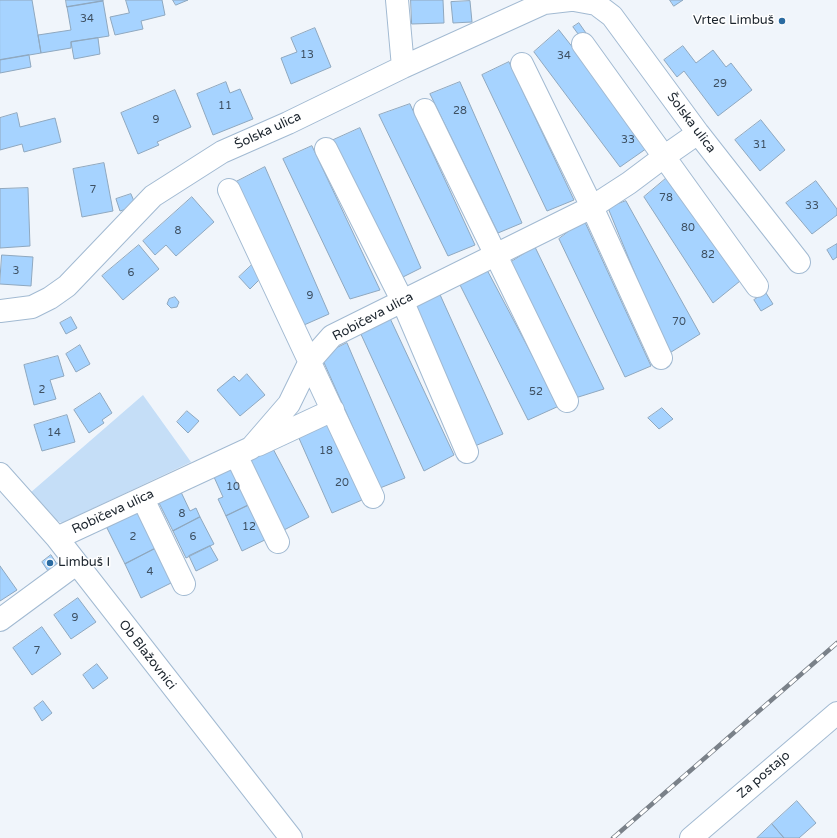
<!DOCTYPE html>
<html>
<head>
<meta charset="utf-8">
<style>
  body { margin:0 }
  canvas { display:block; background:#f0f5fb }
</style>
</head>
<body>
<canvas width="837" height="838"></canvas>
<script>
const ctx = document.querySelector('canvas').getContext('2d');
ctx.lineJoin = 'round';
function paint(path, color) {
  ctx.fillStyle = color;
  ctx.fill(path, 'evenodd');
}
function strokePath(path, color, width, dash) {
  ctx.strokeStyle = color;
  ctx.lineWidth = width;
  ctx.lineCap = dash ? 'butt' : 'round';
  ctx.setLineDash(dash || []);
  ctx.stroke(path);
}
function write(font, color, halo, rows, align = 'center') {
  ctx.font = font + ' "Varela Round",sans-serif';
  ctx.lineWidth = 3;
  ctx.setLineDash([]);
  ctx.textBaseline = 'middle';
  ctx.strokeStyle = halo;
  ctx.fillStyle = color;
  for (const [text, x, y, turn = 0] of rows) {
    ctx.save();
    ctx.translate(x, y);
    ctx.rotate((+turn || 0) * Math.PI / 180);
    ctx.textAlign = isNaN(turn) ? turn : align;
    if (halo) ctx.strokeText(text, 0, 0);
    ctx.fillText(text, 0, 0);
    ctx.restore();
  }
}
paint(new Path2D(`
  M143 395 191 462 62 523 47 516 30 493Z`), '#c5def7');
const building = new Path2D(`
  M0 0H32L41 53 0 60Z
  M66 0H103V1L67 7Z
  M126 0H162L165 15 141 21 143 29 115 35 110 17 129 13Z
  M173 0H188L176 5Z
  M411 0H443L444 23 412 24Z
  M670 0H683L674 6Z
  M103 1 109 36 71 42V48L41 53 38 35 71 30 67 7Z
  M470 1 472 22 453 23 451 2Z
  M579 23 586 33 581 38 573 27Z
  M315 28 331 67 291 84 281 58 297 52 291 38Z
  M559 30 650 146 620 167 534 52Z
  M98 38 100 54 74 59 71 42Z
  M683 46 696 63 713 50 726 67 731 63 752 90 718 116 684 71 677 77 664 60Z
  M29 55 31 67 0 73V60Z
  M509 62 574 200 547 211 482 75Z
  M226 82 230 93 240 89 253 119 213 135 197 94Z
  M460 82 522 223 498 233 430 94Z
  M175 90 191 127 157 142 159 145 138 154 121 113Z
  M410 104 475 245 448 256 379 115Z
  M17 113 20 127 55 118 61 142 24 152 22 144 0 150V118Z
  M761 120 785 150 760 171 735 140Z
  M360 128 421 268 397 280 329 142Z
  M312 146 380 290 350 299 283 159Z
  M104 163 113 211 82 217 73 169Z
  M265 167 329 314 304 325 232 184Z
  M669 176 745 277 713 303 644 197Z
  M816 181 837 209V215L812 234 786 203Z
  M28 188 30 246 0 248V189Z
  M131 194 136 206 120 211 116 199Z
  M192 197 214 222 176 256 166 245 155 255 143 241Z
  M626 201 700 334 668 354 608 208Z
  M584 220 651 366 625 377 559 239Z
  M837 244V257L833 260 827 250Z
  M139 245 159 269 123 300 102 276Z
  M535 247 604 389 572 399 508 264Z
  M2 255 33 257 31 286 0 284Z
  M254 263 265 274 250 289 239 277Z
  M486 268 559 406 528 420 459 283Z
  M437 288 503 434 475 446 411 305Z
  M766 293 773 304 761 311 754 300Z
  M175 297 179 302 177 307 171 308 167 304 169 299Z
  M388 314 454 455 424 471 359 330Z
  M71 317 77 328 66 334 60 323Z
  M347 343 405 478 380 488 321 356Z
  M80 345 90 364 76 372 66 354Z
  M58 356 64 376 50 380 56 399 34 405 24 365Z
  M247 374 265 395 240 416 217 390 234 376 239 381Z
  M100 393 112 413 102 420 104 423 89 433 74 410Z
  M662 408 673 419 659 429 648 418Z
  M187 411 199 421 188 433 177 422Z
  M67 415 75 442 42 451 34 425Z
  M328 422 362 500 332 513 298 436Z
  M271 445 309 517 284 530 247 458Z
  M237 466 255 502 226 516 218 499 223 497 214 477Z
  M181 492 190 511 196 508 200 517 173 531 159 503Z
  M255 502 271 537 242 551 226 516Z
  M141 511 158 547 125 564 107 528Z
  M200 517 214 544 186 558 173 531Z
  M210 546 218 560 196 571 189 556Z
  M158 547 175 581 141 598 125 564Z
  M51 555 57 564 48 571 42 562Z
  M0 566 17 590 0 601Z
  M78 598 96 622 71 639 54 615Z
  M42 627 61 654 32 675 13 648Z
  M97 664 108 678 93 689 83 675Z
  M43 701 52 713 42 721 34 708Z
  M797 801 816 823 799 838H784L772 824Z
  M772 824 784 838H757Z`);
paint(building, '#a6d3ff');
strokePath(building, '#8fa8bf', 1);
const street = new Path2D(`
  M397 0 403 67
  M574 0 596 4 612 16 698 133 799 262
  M583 44 757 286
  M522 64 592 207 661 358
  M425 110 567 401
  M326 149 402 300 467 452
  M229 190 373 497
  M0 311 32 307 50 298 67 286 153 196 222 152 288 123 403 67 544 3 570 0
  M258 445 333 410
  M236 455 278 542
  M0 474 57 538 291 838
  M143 499 184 584
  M57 538 251 448 289 404 310 361 332 336 592 207 629 183 665 156 698 133
  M0 620 76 564
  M691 838 837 713`);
strokePath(street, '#a2bad2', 24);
strokePath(street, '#fff', 22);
const rail = new Path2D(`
  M613 838 837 643`);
strokePath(rail, '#7a8189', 4.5);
strokePath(rail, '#fff', 3, [9]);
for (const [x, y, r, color] of [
  [782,21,4,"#2b6ba1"],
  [50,563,4,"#2b6ba1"]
]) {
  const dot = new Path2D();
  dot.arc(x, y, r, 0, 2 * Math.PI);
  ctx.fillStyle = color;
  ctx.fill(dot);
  strokePath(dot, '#fff', 1.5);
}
write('11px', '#3e5062', null, [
  ["34",87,19],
  ["13",307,55],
  ["34",564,56],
  ["29",720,84],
  ["11",225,106],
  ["28",460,111],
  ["9",156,120],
  ["33",628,140],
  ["31",760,145],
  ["7",93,190],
  ["78",666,198],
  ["33",812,206],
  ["80",688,228],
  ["8",178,231],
  ["82",708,255],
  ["3",16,271],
  ["6",131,273],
  ["9",310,296],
  ["70",679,322],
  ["2",42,390],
  ["52",536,392],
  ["14",54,433],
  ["18",326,451],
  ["20",342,483],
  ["10",233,487],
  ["8",182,514],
  ["12",249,527],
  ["2",133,537],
  ["6",193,537],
  ["4",150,572],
  ["9",75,618],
  ["7",37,651]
]);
write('13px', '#1b242d', '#fff', [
  ["Vrtec Limbuš",774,21],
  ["Limbuš I",58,563,"left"]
], 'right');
write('13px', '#1b242d', '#fff', [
  ["Šolska ulica",691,123,53],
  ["Šolska ulica",268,131,-25],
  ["Robičeva ulica",373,317,-28],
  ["Robičeva ulica",113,512,-25],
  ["Ob Blažovnici",147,655,52],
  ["Za postajo",764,775,-41]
]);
</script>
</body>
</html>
